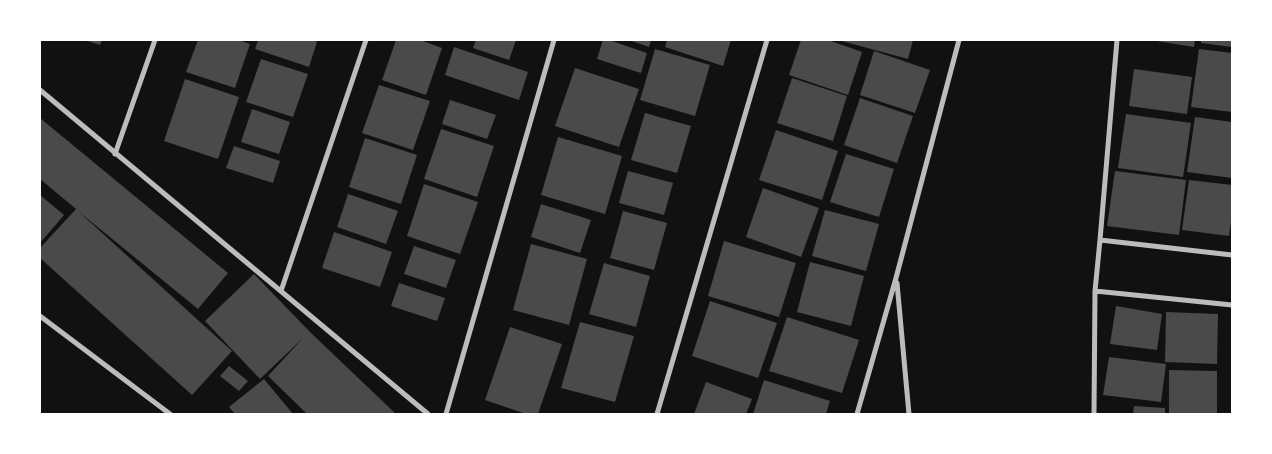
<!DOCTYPE html>
<html>
<head>
<meta charset="utf-8">
<style>
  body { margin:0 }
  #map { position:relative; width:1272px; height:454px; overflow:hidden; background:#111; font-family:"Work Sans",sans-serif }
  canvas { display:block }
  .frame { position:absolute; inset:0; border:41px solid #fff; pointer-events:none }
</style>
</head>
<body>
<div id="map">
<canvas width="1272" height="454"></canvas>
<div class="frame"></div>
</div>
<script>
const ctx = document.querySelector('canvas').getContext('2d');
ctx.lineJoin = 'round';
function paint(path, color) {
  ctx.fillStyle = color;
  ctx.fill(path, 'evenodd');
}
function strokePath(path, color, width, dash) {
  ctx.strokeStyle = color;
  ctx.lineWidth = width;
  ctx.lineCap = dash ? 'butt' : 'round';
  ctx.setLineDash(dash || []);
  ctx.stroke(path);
}
paint(new Path2D(`
  M85 40H102L100 45Z
  M198 40H238L250 44 235 88 186 72Z
  M258 40H313L317 42 309 67 255 49Z
  M396 40H420L442 48 426 95 382 80Z
  M476 40H516L509 60 473 48Z
  M603 40H609L647 53 641 73 597 59Z
  M629 40H651L649 47Z
  M667 40H731L723 66 665 47Z
  M801 40H828L862 52 848 95 789 75Z
  M838 40H913L908 59Z
  M1150 40H1195L1194 47Z
  M1201 40H1232V47L1201 43Z
  M454 47 528 72 519 100 445 75Z
  M655 49 710 65 695 116 640 100Z
  M1199 49 1232 53V112L1191 107Z
  M874 51 930 70 915 113 860 95Z
  M261 59 308 74 293 117 246 102Z
  M575 68 639 89 619 147 555 126Z
  M1134 69 1192 77 1187 114 1129 106Z
  M792 78 847 96 833 141 777 123Z
  M185 79 239 97 218 159 164 141Z
  M379 85 430 101 413 150 362 133Z
  M860 98 913 116 897 163 844 145Z
  M450 100 496 115 487 139 442 124Z
  M252 109 290 122 279 154 241 142Z
  M645 113 691 126 677 173 631 160Z
  M1126 114 1191 123 1183 177 1118 168Z
  M1195 117 1232 122V178L1187 172Z
  M40 118 228 273 198 309 78 211 232 351 192 395 40 258V248L76 209 40 179Z
  M441 129 494 146 477 197 424 179Z
  M776 130 838 151 822 200 759 180Z
  M558 137 622 156 605 214 541 195Z
  M365 138 417 155 401 204 349 187Z
  M234 146 280 161 273 183 226 168Z
  M846 154 894 169 879 217 830 202Z
  M628 171 673 183 664 215 619 203Z
  M1115 171 1186 180 1179 235 1107 226Z
  M1189 180 1232 185V214L1229 236 1182 230Z
  M424 184 478 202 460 254 407 236Z
  M763 188 819 208 801 257 746 237Z
  M348 194 398 211 386 244 337 227Z
  M40 195 64 215 40 243Z
  M541 204 591 220 580 253 531 237Z
  M825 210 879 224 866 271 812 256Z
  M623 211 667 223 654 270 610 258Z
  M334 232 392 252 380 287 322 268Z
  M724 241 796 263 779 317 708 296Z
  M531 244 587 259 569 325 513 310Z
  M414 246 456 260 446 288 404 274Z
  M810 262 864 276 851 326 797 312Z
  M604 263 650 276 636 327 589 314Z
  M254 274 310 332 396 414H307L268 376 303 338 260 379 205 321Z
  M399 283 445 298 437 321 391 306Z
  M710 301 777 323 758 378 692 356Z
  M1116 306 1162 314 1157 350 1110 344Z
  M1166 312 1218 314 1217 364 1165 362Z
  M787 317 859 340 842 393 769 371Z
  M580 322 634 336 615 402 561 388Z
  M510 327 562 344 538 414H526L485 400Z
  M1109 357 1166 364 1161 402 1103 395Z
  M229 366 248 381 239 391 220 376Z
  M1169 370 1217 371V414H1169Z
  M264 379 293 414H235L229 407Z
  M764 380 830 401 826 414H753Z
  M706 382 752 399 746 414H694Z
  M1134 406 1165 408V414H1133Z`), '#4a4a4a');
strokePath(new Path2D(`
  M40 90 428 414
  M115 154 155 40
  M1100 240 1232 255
  M897 283 909 414
  M281 291 366 40
  M1095 291 1232 305
  M40 316 170 414
  M446 414 554 40
  M657 414 767 40
  M857 414 896 278 959 40
  M1094 414 1095 291 1100 240 1117 40`), '#bcbcbc', 5);
</script>
</body>
</html>
